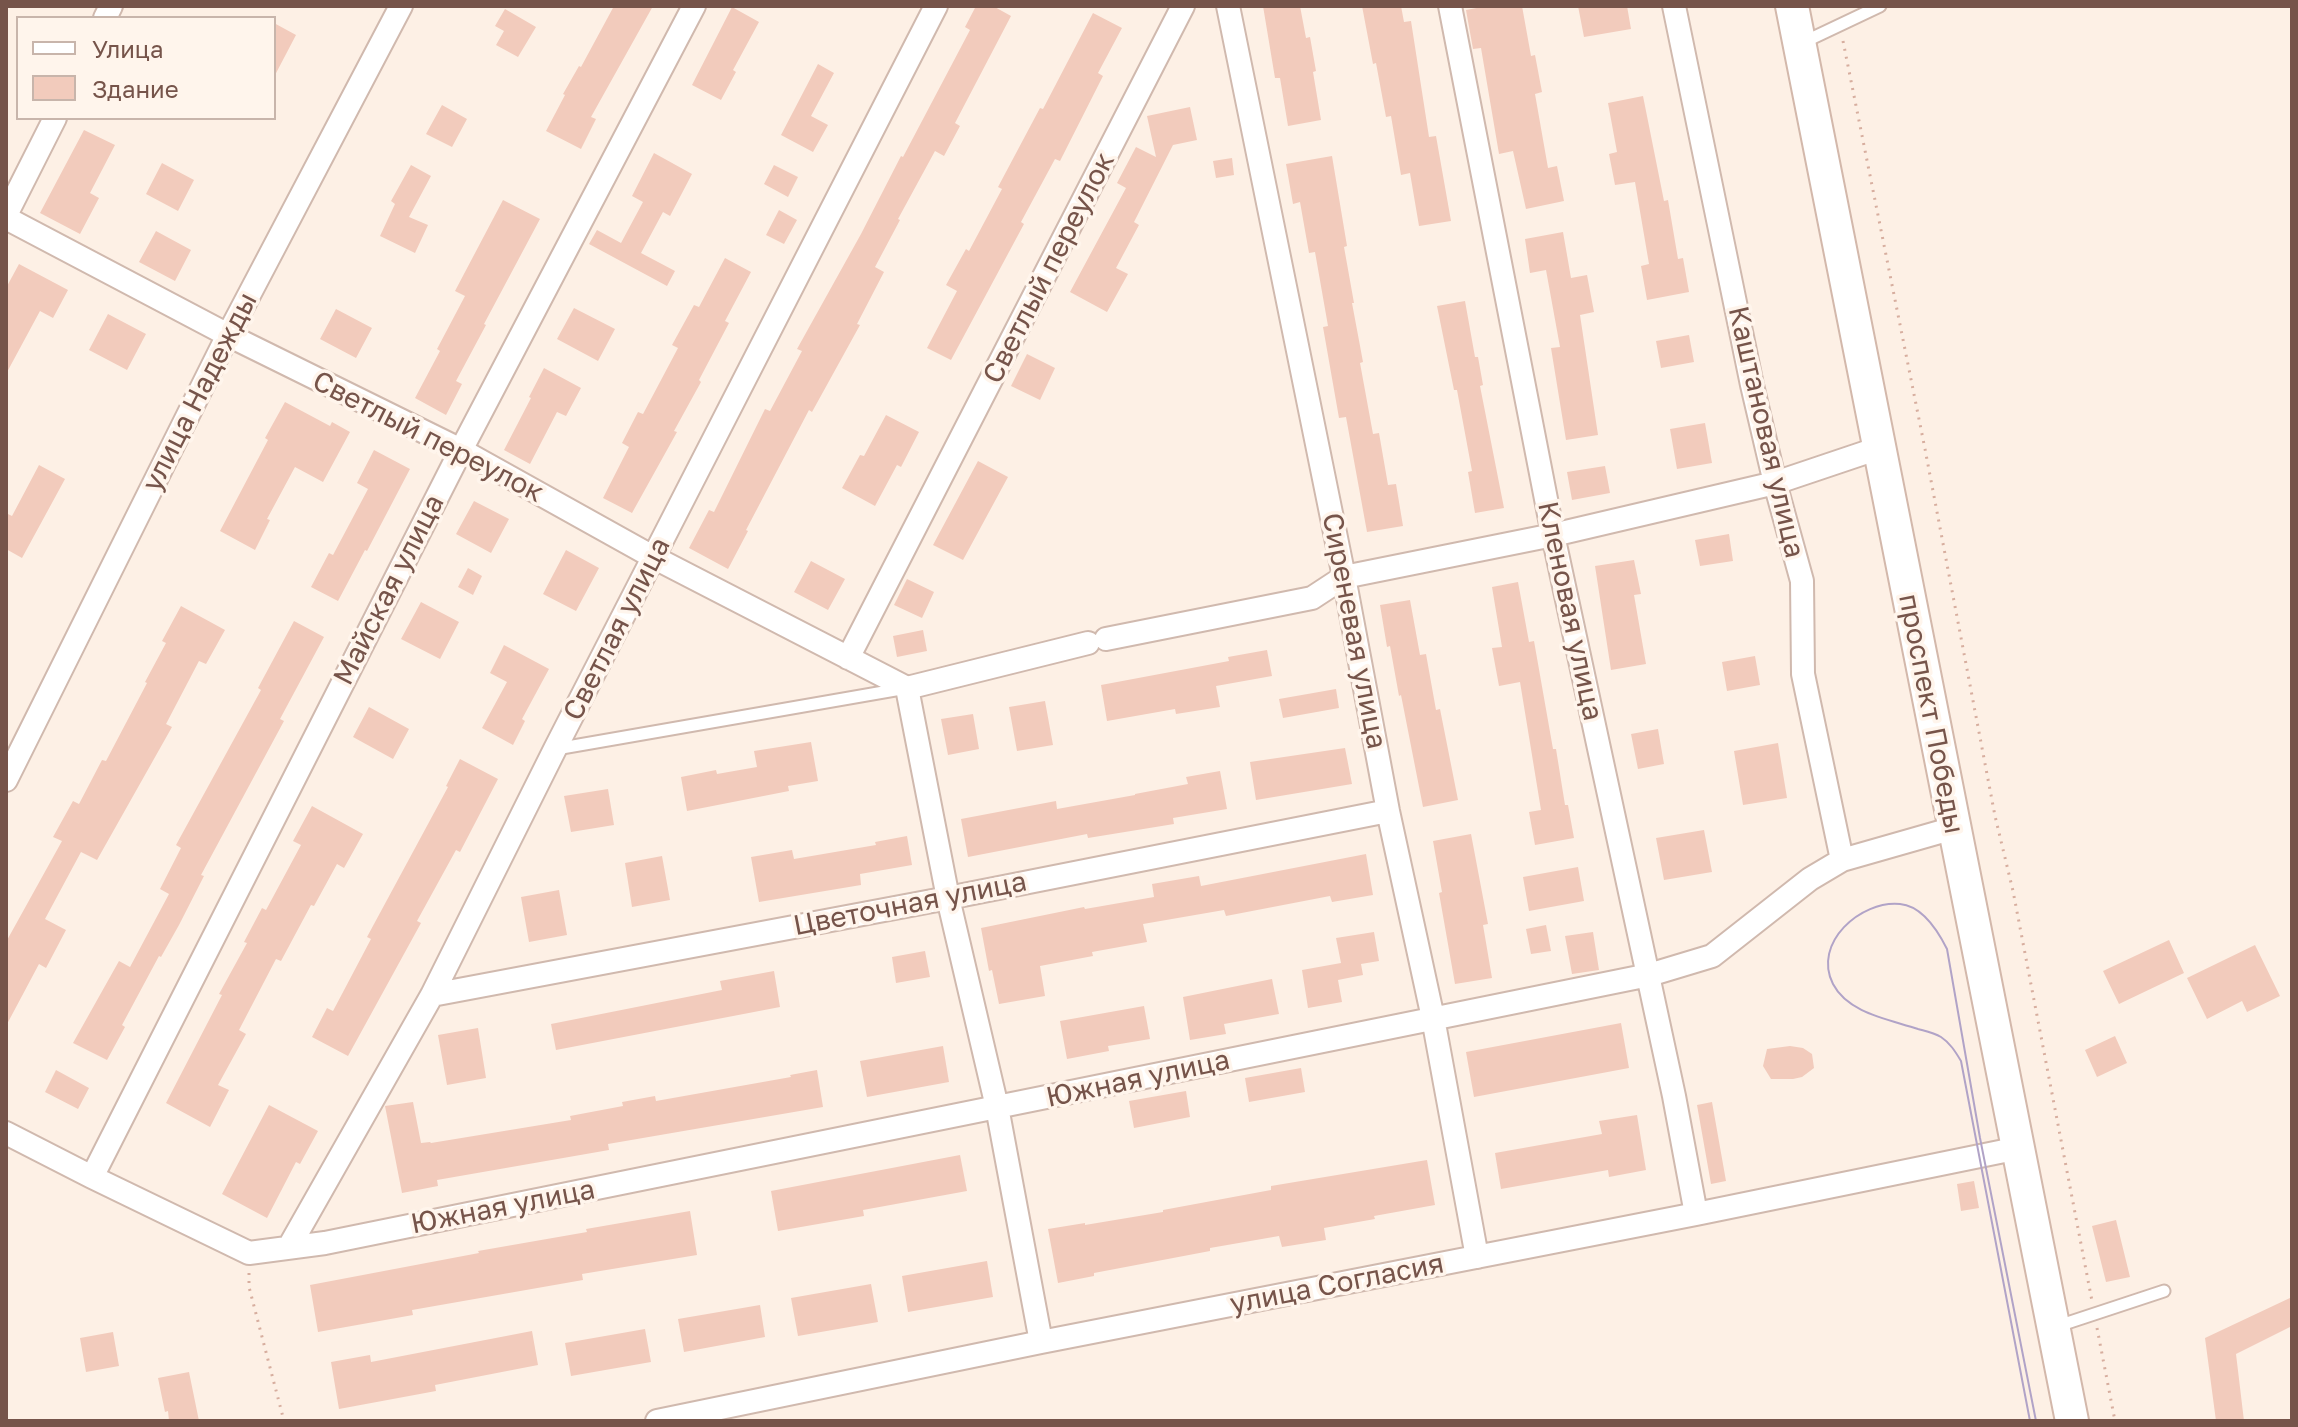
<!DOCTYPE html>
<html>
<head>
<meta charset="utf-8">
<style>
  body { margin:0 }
  #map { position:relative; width:2298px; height:1427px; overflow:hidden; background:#fdf0e5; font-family:"Golos Text",sans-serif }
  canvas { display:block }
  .frame { position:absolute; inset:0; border:8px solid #76544a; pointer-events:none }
  .legend { position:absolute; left:16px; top:16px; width:260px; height:104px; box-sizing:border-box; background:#fff5ec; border:2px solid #c8b5ab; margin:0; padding:10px 14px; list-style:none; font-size:24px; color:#76544a }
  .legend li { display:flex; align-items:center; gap:16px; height:40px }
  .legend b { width:40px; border:2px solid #c8b5ab }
</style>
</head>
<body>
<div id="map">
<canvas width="2298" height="1427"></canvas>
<div class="frame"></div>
<ul class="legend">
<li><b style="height:10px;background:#fff"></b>Улица</li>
<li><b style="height:22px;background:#f2cbbc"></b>Здание</li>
</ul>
</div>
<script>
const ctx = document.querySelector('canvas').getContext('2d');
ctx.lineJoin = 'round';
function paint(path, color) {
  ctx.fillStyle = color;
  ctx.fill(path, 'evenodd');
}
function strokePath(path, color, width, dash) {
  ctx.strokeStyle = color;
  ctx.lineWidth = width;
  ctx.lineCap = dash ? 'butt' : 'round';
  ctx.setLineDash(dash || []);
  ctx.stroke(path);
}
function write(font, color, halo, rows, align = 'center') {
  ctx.font = font + ' "Golos Text",sans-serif';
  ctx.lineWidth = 7;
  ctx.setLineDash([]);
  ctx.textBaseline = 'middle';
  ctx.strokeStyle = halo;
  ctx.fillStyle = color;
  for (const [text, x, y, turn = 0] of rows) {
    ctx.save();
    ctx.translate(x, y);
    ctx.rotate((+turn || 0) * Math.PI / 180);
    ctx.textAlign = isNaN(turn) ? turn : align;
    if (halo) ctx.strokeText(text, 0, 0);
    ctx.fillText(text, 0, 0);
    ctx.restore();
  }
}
paint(new Path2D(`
  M614 6H653L591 117 596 119 581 149 546 131 565 95 563 94 579 66 581 67Z
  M976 6H993L1011 16 955 123 960 126 944 156 935 151 898 219 900 220 875 267 884 272 857 324 860 325 812 412 809 410 746 530 748 531 728 569 689 548 709 510 714 512 765 409 770 411 802 351 797 349 861 234 901 156 903 157 970 30 965 27Z
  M1263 6H1300L1306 38 1310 37 1316 71 1313 72 1321 120 1288 126 1280 78H1275Z
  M1362 6H1401L1404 22 1411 21 1429 137 1436 136 1451 221 1419 226 1410 173 1401 175 1391 116 1386 117 1376 63 1373 64Z
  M1487 6H1522L1531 56 1535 55 1542 92 1535 94 1548 168 1557 166 1564 201 1526 209 1513 151 1499 154 1481 48 1473 49 1466 10Z
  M1578 6H1627L1631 29 1584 37Z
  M732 7 759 22 733 70 736 72 721 100 692 85Z
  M505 9 536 27 518 57 496 45 504 31 495 26Z
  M1093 13 1122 28 1098 73 1103 76 1060 161 1055 159 1021 222 1024 224 951 360 927 348 957 291 946 285 966 249 969 251 1002 189 998 187 1040 108 1043 109Z
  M274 23 296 35 274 77Z
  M818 64 834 73 811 116 828 125 813 152 781 135Z
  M1643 96 1664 201 1668 200 1678 259 1683 258 1689 292 1647 300 1641 266 1649 264 1635 182 1615 185 1609 154 1617 152 1608 103Z
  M442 105 467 119 452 147 426 134Z
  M1190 107 1197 140 1173 145 1134 222 1139 225 1116 268 1128 274 1107 312 1070 292 1126 188 1117 183 1136 147 1156 157 1147 116Z
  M84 130 115 145 90 193 99 198 80 234 40 213Z
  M654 153 692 174 670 216 663 212 641 253 675 271 667 286 589 244 597 230 621 243 643 202 632 196Z
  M1332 156 1347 246 1344 247 1354 303H1352L1363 362 1360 363 1373 434 1379 433 1388 485 1396 484 1403 526 1367 532 1346 417 1339 418 1323 327 1328 326 1315 252 1309 253 1300 202 1293 204 1286 164Z
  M1232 158 1234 175 1216 178 1213 161Z
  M162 163 194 180 178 211 146 194Z
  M411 165 431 176 409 217 428 225 415 253 380 236 395 204 391 201Z
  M774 165 798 177 788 197 764 184Z
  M503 200 540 219 484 324 486 325 456 381 462 384 446 415 415 398 440 351 437 349 465 296 455 291Z
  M779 210 797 220 784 244 766 235Z
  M156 231 191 250 175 281 139 262Z
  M1563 232 1571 278 1587 275 1594 312 1580 315 1598 435 1566 440 1551 348 1560 347 1546 270 1530 273 1525 239Z
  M725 258 751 272 725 321 729 323 699 380 701 382 674 431 677 432 632 513 603 498 629 447 622 443 638 412 643 414 678 348 672 345 694 305 699 307Z
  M19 264 68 290 53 318 40 311 6 374V288Z
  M1465 301 1475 357H1478L1483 385 1480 386 1504 508 1475 513 1468 472 1472 471 1457 390H1454L1437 306Z
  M574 308 615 329 598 361 557 339Z
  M336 309 372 328 356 358 320 339Z
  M108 314 146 334 127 370 89 350Z
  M1689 335 1694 362 1661 368 1656 341Z
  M1027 354 1055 368 1040 400 1011 386Z
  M544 368 581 388 566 416 557 412 530 464 504 450 531 398 529 397Z
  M285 402 330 426 332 422 350 432 323 482 295 467 267 519 270 520 255 550 220 531 268 440 265 438Z
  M886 415 919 432 901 467 897 465 875 506 842 488 860 455 864 456Z
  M1705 423 1712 463 1677 469 1670 429Z
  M374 450 410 469 367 551 365 550 338 601 311 587 329 553 333 555 368 489 357 483Z
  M978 461 1008 477 963 560 933 545Z
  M39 465 65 479 22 558 6 549V513L12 516Z
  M1605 466 1610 493 1572 500 1567 472Z
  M474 501 509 519 491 553 456 534Z
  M1729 534 1733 561 1700 566 1695 540Z
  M566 550 599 568 576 611 543 594Z
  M1634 560 1641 594 1634 595 1646 664 1611 670 1595 566Z
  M811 561 845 579 828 610 794 592Z
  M468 568 482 576 473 595 458 587Z
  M907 579 934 592 922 618 894 605Z
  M1518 582 1529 642 1534 641 1553 749H1556L1565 805H1568L1574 838 1535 845 1529 812 1541 810 1520 682 1499 686 1492 648 1502 647 1492 587Z
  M1410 600 1420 655 1426 654 1436 710 1440 709 1458 800 1423 807 1401 695 1399 696 1390 646 1387 647 1380 605Z
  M421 602 459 622 440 659 401 639Z
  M181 606 225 630 206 664 199 661 166 724 172 727 97 860 81 852 45 919 66 930 46 968 39 964 6 1026V942L62 841 53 837 73 801 79 804 102 760 106 761 147 683 145 682 166 643 162 641Z
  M294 621 324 637 280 719 284 721 201 875 204 876 179 925 161 957 159 956 122 1025 125 1027 107 1060 73 1043 119 961 130 967 169 894 160 889 181 848 176 845 261 690 258 688Z
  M923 630 927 651 897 657 893 636Z
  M504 645 549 669 522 719 525 721 513 745 482 728 507 682 490 673Z
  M1267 650 1272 676 1216 686 1220 707 1176 714 1175 709 1107 721 1101 685 1229 661 1228 657Z
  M1755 656 1760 685 1727 691 1722 662Z
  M1336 689 1339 708 1283 718 1279 699Z
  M1045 701 1053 745 1017 751 1009 707Z
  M369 707 409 729 393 759 353 737Z
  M973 714 979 749 948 755 941 719Z
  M1658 729 1664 764 1638 769 1631 734Z
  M811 742 818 781 788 786 789 791 687 811 681 777 716 770 717 774 757 767 754 751Z
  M1778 743 1787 798 1743 805 1734 751Z
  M1345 748 1352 784 1256 800 1250 762Z
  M460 759 498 779 460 852 456 850 417 921 421 923 348 1056 312 1037 327 1008 333 1011 371 939 367 937 448 787 446 786Z
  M1220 771 1227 809 1173 818 1174 824 1088 838 1087 834 968 857 961 819 1056 801 1057 809 1135 795V794L1188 784 1186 777Z
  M608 789 614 825 571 832 564 796Z
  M312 806 363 834 344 868 337 864 314 906 311 905 281 961 276 959 239 1030 246 1034 218 1085 229 1090 210 1127 166 1103 222 995 219 994 247 943 244 942 262 908 266 910 301 845 293 841Z
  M1704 830 1712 872 1664 880 1656 838Z
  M1471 834 1488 924 1483 925 1492 978 1455 984 1439 893 1442 892 1433 841Z
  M907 836 912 865 860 874 861 885 759 902 751 857 792 850 794 859 876 845 875 842Z
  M1366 854 1373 895 1332 902 1330 896 1226 916 1224 910 1143 924 1147 942 1092 952 1093 956 1040 966 1045 996 999 1004 992 970 989 971 981 928 1084 907 1085 909 1154 897 1152 884 1199 876 1201 886Z
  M662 856 670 900 632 907 625 863Z
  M1578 867 1584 901 1529 911 1523 877Z
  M559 890 567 935 529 942 521 897Z
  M1546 925 1551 951 1531 954 1526 929Z
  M1374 932 1379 961 1361 964 1363 975 1338 980 1342 1002 1308 1008 1302 970 1341 963 1336 938Z
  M1593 932 1599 970 1572 974 1565 936Z
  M2169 940 2184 973 2119 1004 2103 971Z
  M2255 945 2280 996 2247 1012 2242 1001 2207 1019 2187 978Z
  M925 951 930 977 896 983 892 957Z
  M774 971 780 1007 556 1050 551 1024 722 990 720 981Z
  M1272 979 1279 1014 1224 1024 1226 1034 1190 1040 1183 997Z
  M1144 1006 1150 1039 1108 1046 1109 1051 1067 1059 1060 1021Z
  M1621 1023 1629 1068 1474 1097 1466 1052Z
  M478 1028 486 1078 447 1085 438 1035Z
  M2115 1036 2127 1063 2097 1077 2085 1050Z
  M943 1046 949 1082 867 1097 860 1061Z
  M1790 1046 1803 1048 1812 1054 1814 1068 1802 1077 1793 1079H1771L1763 1066 1767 1049Z
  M1301 1068 1305 1092 1249 1102 1245 1078Z
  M56 1070 89 1088 78 1109 45 1092Z
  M817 1070 823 1107 608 1144 609 1150 437 1180 438 1186 402 1193 385 1106 413 1102 421 1143 430 1142 431 1143 571 1120 570 1116 623 1106 622 1102 655 1096 656 1101 791 1077 790 1075Z
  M1186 1091 1190 1117 1134 1128 1129 1101Z
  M1712 1102 1726 1181 1711 1184 1697 1105Z
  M269 1105 318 1131 300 1164 296 1162 267 1218 222 1194Z
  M1637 1115 1646 1170 1609 1177 1608 1170 1501 1189 1495 1153 1602 1134 1599 1121Z
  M960 1155 967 1191 863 1210 864 1216 778 1231 771 1191Z
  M1427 1160 1435 1205 1374 1216 1375 1219 1324 1228 1326 1240 1282 1247 1279 1236 1210 1248V1251L1094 1273V1276L1058 1283 1048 1229 1085 1223V1225L1163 1212V1210L1271 1190V1186Z
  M1974 1181 1979 1208 1961 1211 1957 1184Z
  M690 1211 697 1255 582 1274 583 1280 412 1310 413 1315 318 1332 310 1285 479 1253 478 1251 587 1232 586 1229Z
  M2116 1220 2130 1277 2106 1282 2092 1226Z
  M987 1261 993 1297 908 1312 902 1276Z
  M871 1284 878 1322 798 1336 791 1298Z
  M2292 1297V1326L2236 1354 2244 1421H2216L2205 1338Z
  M760 1305 765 1337 684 1352 678 1319Z
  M645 1329 651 1362 571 1376 565 1343Z
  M532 1331 538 1365 435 1385 436 1391 339 1409 331 1362 370 1355 371 1362Z
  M113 1332 119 1366 86 1372 80 1338Z
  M189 1372 199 1421H169L168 1411 165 1412 158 1378Z`), '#f2cbbc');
const service = new Path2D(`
  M1804 42 1880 6
  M556 749 901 689
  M2058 1326 2164 1291`);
const minor = new Path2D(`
  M1228 6 1344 577 1388 811 1433 1018 1477 1257
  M1450 6 1553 535 1674 1096 1696 1214
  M1674 6 1752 385 1775 483 1802 581 1803 674 1842 860
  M105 18 111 6
  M6 215 55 118
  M6 218 228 335 461 450 653 557 907 688 1088 643
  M1106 639 1312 598 1344 577 1553 535 1775 483 1879 448
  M848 658 1183 6
  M907 688 948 898 997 1107 1041 1342
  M6 780 228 335 401 6
  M432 995 948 898 1388 811
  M6 1133 92 1177 249 1253 325 1243 1649 975 1712 956 1810 879 1842 860 1954 828
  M92 1177 461 450 694 6
  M289 1247 432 995 555 749 936 6
  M657 1421 1041 1342 1696 1214 2019 1148`);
const secondary = new Path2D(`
  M1792 6 2072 1421`);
strokePath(service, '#d0b9ae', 15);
strokePath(minor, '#d0b9ae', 26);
strokePath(secondary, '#d3b8ab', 36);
strokePath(new Path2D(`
  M1843 41 1925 449 1995 816 2013 891 2092 1301
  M249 1273V1287L284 1421
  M2097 1328 2115 1421`), '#d7ae9f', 3, [2, 6]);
strokePath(service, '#fff', 11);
strokePath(minor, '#fff', 22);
strokePath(secondary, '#fff', 32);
strokePath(new Path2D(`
  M2030 1421 1961 1061C1955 1051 1950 1043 1941 1037 1934 1033 1925 1031 1918 1029 1888 1019 1848 1013 1833 984 1812 943 1861 900 1900 904 1922 906 1938 931 1947 949L1980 1138 2036 1421`), '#b1a3c7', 2);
write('28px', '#76544a', '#fff5ec', [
  ["Светлый переулок",1049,268,-63],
  ["улица Надежды",200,392,-63],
  ["Каштановая улица",1766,432,77],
  ["Светлый переулок",428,437,27],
  ["Майская улица",389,590,-63],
  ["Кленовая улица",1570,611,78],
  ["Светлая улица",617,629,-63],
  ["Сиреневая улица",1354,631,79],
  ["проспект Победы",1931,714,79],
  ["Цветочная улица",910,904,-11],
  ["Южная улица",1138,1079,-12],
  ["Южная улица",503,1207,-11],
  ["улица Согласия",1337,1284,-11]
]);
</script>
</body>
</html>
